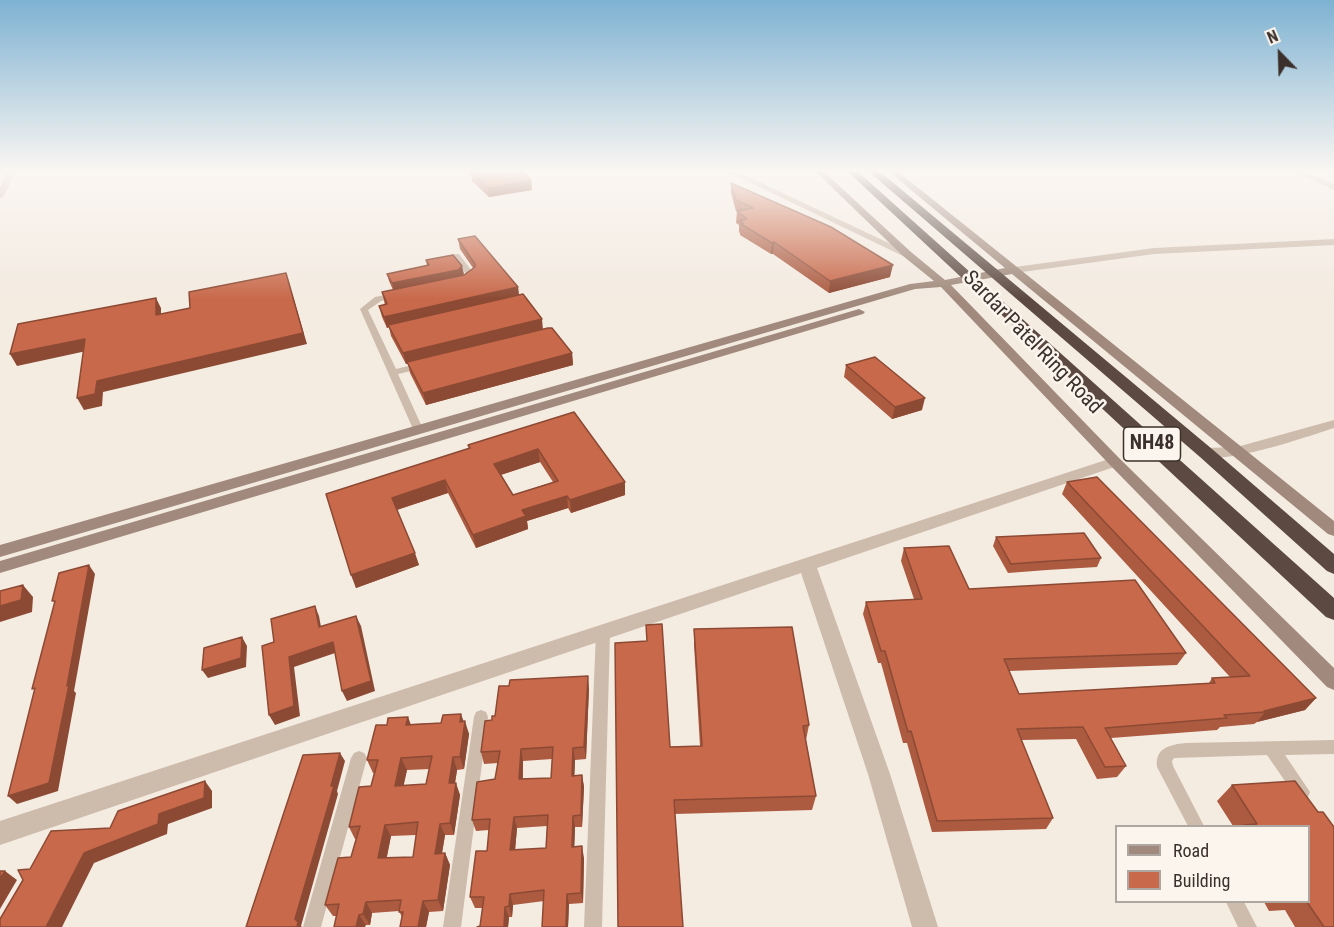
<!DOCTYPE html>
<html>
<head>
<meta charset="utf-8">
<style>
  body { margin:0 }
  #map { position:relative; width:1334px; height:927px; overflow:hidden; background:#f4ebe1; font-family:"Roboto Condensed",sans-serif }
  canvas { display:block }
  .legend { position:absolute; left:1115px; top:825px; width:195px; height:78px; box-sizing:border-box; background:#fbf5ee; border:2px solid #aea6a0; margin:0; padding:8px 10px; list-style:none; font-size:18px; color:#3b302b }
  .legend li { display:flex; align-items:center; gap:12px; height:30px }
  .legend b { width:30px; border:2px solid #aea6a0 }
  .north { position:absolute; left:1250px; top:24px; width:60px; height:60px; -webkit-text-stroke:4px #fbf5ee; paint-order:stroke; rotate:337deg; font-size:16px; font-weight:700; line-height:24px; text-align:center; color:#3b302b }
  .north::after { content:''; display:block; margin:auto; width:21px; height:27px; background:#3b302b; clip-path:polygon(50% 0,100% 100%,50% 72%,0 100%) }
</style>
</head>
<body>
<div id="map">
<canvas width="1334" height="927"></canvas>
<ul class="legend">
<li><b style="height:8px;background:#a18a7d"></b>Road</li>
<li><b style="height:16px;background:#c8694b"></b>Building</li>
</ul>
<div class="north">N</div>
</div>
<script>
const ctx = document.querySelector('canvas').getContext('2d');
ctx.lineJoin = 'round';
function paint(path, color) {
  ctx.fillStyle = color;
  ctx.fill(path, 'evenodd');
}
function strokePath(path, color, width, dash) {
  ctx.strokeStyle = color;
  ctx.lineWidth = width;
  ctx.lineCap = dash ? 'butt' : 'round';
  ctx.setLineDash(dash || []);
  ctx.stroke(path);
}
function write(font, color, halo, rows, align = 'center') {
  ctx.font = font + ' "Roboto Condensed",sans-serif';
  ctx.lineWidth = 5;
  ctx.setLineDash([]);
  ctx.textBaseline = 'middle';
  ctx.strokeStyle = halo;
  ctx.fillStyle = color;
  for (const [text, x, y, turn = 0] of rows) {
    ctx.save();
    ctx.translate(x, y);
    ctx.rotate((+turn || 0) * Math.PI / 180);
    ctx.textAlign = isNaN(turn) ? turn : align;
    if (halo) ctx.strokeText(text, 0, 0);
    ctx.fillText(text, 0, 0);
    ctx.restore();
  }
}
paint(new Path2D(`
  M453 254H459L475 275 467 282 460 280 467 275 452 256Z
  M396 293H399V297L381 301 368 310 396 369 421 363 425 366 424 368 398 374 423 429 418 432 413 429 360 309 375 297Z
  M603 627 608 628 610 632 602 927H584L596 632 598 628Z
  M481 710 486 712 488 717 461 927H443L474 717 476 712Z
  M1334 740V754L1285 755 1310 792 1308 797 1302 800 1296 797 1267 755 1174 758 1172 761 1173 766 1204 826H1188L1157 767C1155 748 1169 745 1185 743Z
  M359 751 364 753 367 758 321 927H303L351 758 354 753Z
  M1226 902H1244L1257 927H1238Z`), '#cdbbac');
paint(new Path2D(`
  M8 170H16L4 196 0 199V187Z
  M724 170H734L912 254 903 256Z
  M1291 170H1301L1334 184V190Z
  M1334 239V245L1154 254 1015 273 1010 270 1015 267 1154 248Z
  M1334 420V428C1312 435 1213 470 1199 453L1206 448 1237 447Z
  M1115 457 1120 459 1122 462 1120 465 817 568 890 774 938 927H912L868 774 801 573 0 845V821Z`), '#cdbbac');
paint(new Path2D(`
  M814 170H822L911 252 945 280 1005 268 887 170H896L1334 521V536L1328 534 1012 274 951 285 1120 459 1334 668V690L1327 687 1110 465 941 287 915 289 0 557V545L910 284 934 281 903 256Z
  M859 309 865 312 863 314 0 573V561Z`), '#a18a7d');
paint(new Path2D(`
  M846 170H856L1334 598V620L1326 617Z
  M867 170H878L1212 449 1334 554V574L1327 571 1200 457Z`), '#5c4a42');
paint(new Path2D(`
  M471 172 531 180 532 190 489 197 472 181Z
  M731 183 890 277 829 293 773 254H771L740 235V233L739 232V225L736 223 737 211H736L731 193Z
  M458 239 518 287 519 295 543 329 572 353 573 365 426 405 410 373 408 364H406L391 336 389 327 387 328 382 317 379 306 385 305 382 292 393 290 389 281 387 274 427 266 426 260 464 274 461 276 464 275 473 268 460 249Z
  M846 365 922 410 892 419 844 377Z
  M574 412 625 482V495L571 513 568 508 527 521 528 529 476 548 448 493 397 510 419 565 356 588 326 494 469 449 468 445ZM540 462 553 482 513 495 501 475Z
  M1067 482 1316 698 1305 710 1257 722 1254 724 1220 727 1217 730 1111 738 1126 766 1117 777 1097 779 1076 739 1021 740 1053 818 1046 829 932 832 907 743H903L881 663H878L863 614 866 602 914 599 901 561 904 548 969 589 1186 653 1177 665 1009 671 1019 694 1209 683 1212 678 1230 677 1062 494Z
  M996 537 1101 558 1097 567 1047 570 1008 573 993 546Z
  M694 629 809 725 806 740 816 796 812 810 675 814 670 747 700 746 694 644Z
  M589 688 586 759 575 760 574 776 582 775 584 787 582 827H575L574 847 584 858 583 903 569 904 568 927H542L544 901 513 905 512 917H509L508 927H477L480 926 483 908H475L470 897 487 851 489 830 476 831 472 820 495 779 498 763 484 764 481 752 492 720 495 716ZM552 759 551 778 523 779V761ZM547 826 546 848 515 850 517 828Z
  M464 722 469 734 464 769 457 770 455 783 460 795 454 835H445L442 853H445L450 865 443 911 429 912 426 927H400L402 917 399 911 372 913 370 925H366L337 916H333L325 905 351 857 356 839H355L349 827 371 786 374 773H373L367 760 411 724ZM430 769 426 784 403 786 407 770ZM416 835 413 857H387L391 836Z
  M1295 781 1318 812H1323L1334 827V927H1295L1285 910 1269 911 1264 902H1308V826H1233L1217 801 1232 785Z`), '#ac5a40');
paint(new Path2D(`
  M531 180 532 190 489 197 488 188Z
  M774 242 773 254H771L772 243Z
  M893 265 890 277 829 293 830 281Z
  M462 266 464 274 459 277 394 291 392 283Z
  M286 273 307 344 103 392 102 406 84 410 77 398 97 381Z
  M518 287 519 298 388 325 389 327 387 328 384 317Z
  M156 298 161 308V326L156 315Z
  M542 319 543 330 406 364 403 353Z
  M85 339 91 350 17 366 10 354Z
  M572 353 573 365 426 405 423 393Z
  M925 398 922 410 892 419 895 407Z
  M538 449 540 462 497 476 494 464Z
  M445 480 448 493 396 510 392 498Z
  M625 482V495L571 513 570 500Z
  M567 496 568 508 527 521 528 529 476 548 473 535 522 510Z
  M415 553 419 565 356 588 351 575Z
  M89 565 95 574 74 691 76 693 58 791 17 804 8 796 67 686Z
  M23 585 33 597 32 612 0 622V606Z
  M315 606 319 616 323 638 319 627Z
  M356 616 361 626 375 691 347 701 342 691Z
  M242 637 247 646 246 667 208 678 202 670Z
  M333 642 338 652 294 667 300 716 275 725 269 715 289 657Z
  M588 676 589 688 586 759 584 747Z
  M1316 698 1305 710 1257 722 1265 712 1264 711Z
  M461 714 465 725V721L469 734 464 769 460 757V722Z
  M408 717 413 730 406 725Z
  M573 748 575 760 574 788 572 776Z
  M521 749 523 761 522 791 519 779Z
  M340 753 345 761 337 791 338 794 301 926 302 927H297L295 919Z
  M453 757 457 770 453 795 449 783Z
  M401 758 407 770 401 798 395 786Z
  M582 775 584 787 582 827 581 815Z
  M205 781 212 791V808L168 824 167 834 94 863 62 927H46L84 853 159 814Z
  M456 783 460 795 454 835 450 823Z
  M573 816 575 827 574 858 572 847Z
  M514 817 517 828 514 862 510 850Z
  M440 824 445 835 440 865 435 854Z
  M385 825 391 836 384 869 378 858Z
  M582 846 584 858 583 903 581 893Z
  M445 853 450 865 443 911 438 900Z
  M5 871 17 880 0 909V879Z
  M510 894 513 905 512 917 509 906Z
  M567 894 569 904 568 927H566Z
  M423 901 429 912 426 927H418Z
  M366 902 372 913 370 925 363 914Z
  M505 907 509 917 508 927H504Z
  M359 915 366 925 365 927H356Z`), '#8c4a34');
const building = new Path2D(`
  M484 170H520L531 180 488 188 471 172Z
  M731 183 831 227 893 265 830 281 774 242 772 243 741 224 743 223 739 221 747 219 737 211 753 208 736 200Z
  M475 236 518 287 384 317 379 306 387 304 382 292 464 275 475 267V264L458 239Z
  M453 255 462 266 458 270 392 283 387 274 429 265 426 260Z
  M286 273 303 333 97 381 95 394 77 398 85 339 10 354 18 324 156 298V315L190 308 189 292Z
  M523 294 542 319 403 353 388 325Z
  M548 328H552L572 353 423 393 407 362Z
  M875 357 925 398 895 407 846 365Z
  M574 412 625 482 570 500 567 496 522 510 526 516 473 535 445 480 392 498 415 553 351 575 326 494 470 448 468 445ZM538 449 558 481 513 495 494 464Z
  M1097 477 1316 698 1264 711 1265 712 1224 715 1227 718 1105 728 1126 766 1105 767 1083 727 1017 729 1053 818 937 821 911 731 908 732 885 651H881L866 602 922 599 904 548 949 546 969 589 1135 580 1186 653 1004 659 1019 694 1215 683 1212 678 1250 676 1067 482Z
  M1084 533 1101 558 1051 561 1011 564 996 537Z
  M89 565 67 686 69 685 49 783 8 796 35 688 32 689 55 601H52L59 573Z
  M23 585 21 600 0 606V591Z
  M315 606 319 627 356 616 371 681 342 691 333 642 289 657 294 706 269 715 262 646 274 642 271 619Z
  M662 624 670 747 702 746 694 629 792 627 809 725 803 726 816 796 674 800 683 927H618L615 643 647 641 646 625Z
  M242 637 241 658 202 670 204 648Z
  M588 676 584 747 573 748 572 776 582 775 581 815 573 816 572 847 582 846 581 893 567 894 566 927H542L544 890 510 894 509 906 505 907 504 927H477L480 926 484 897H470L476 851H487L490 819 472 820 477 782 495 779 500 751 481 752 485 721 492 720V716H495L499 686H509L510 680ZM553 747 551 778 519 779 521 749ZM548 815 546 848 510 850 514 817Z
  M461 714 460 722 465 721 460 757H453L449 783H456L450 823 440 824 435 854 445 853 438 900 423 901 418 927H400L403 912H399L401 900 366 902 363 914 359 915 356 927H334L339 904 325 905 338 858 351 857 360 826 349 827 359 787 371 786 378 760H367L376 725H387L388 718 408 717 406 725 441 723 443 715ZM432 756 426 784 395 786 401 758ZM418 822 413 857 378 858 385 825Z
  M340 753 331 786H334L295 919 298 922 297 927H246L303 755Z
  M205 781 204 798 159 814 158 824 84 853 46 927H0V919L23 880 18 870 30 869 51 831 110 828 118 811Z
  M1295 781 1318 812H1323L1334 827V927H1324L1307 902H1308V826H1245L1244 825 1257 824 1232 785Z
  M0 871H5L0 879Z`);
paint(building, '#c8694b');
strokePath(building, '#8c4a34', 1.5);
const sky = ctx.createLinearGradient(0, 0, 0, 299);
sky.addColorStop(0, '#7eb2d2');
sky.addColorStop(0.57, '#faf6f2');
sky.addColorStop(1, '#faf6f200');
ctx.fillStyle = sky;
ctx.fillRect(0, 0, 1334, 299);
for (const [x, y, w] of [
  [1152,444,57]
]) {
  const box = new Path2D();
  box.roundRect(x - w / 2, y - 17, w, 34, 4.5);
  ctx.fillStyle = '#fbf5ee';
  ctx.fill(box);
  strokePath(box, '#3b302b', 1.5);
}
write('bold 20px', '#3b302b', null, [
  ["NH48",1152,444]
]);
write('21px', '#3b302b', '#fbf5ee', [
  ["Sardar Patel Ring Road",1032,343,46]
]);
</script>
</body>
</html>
